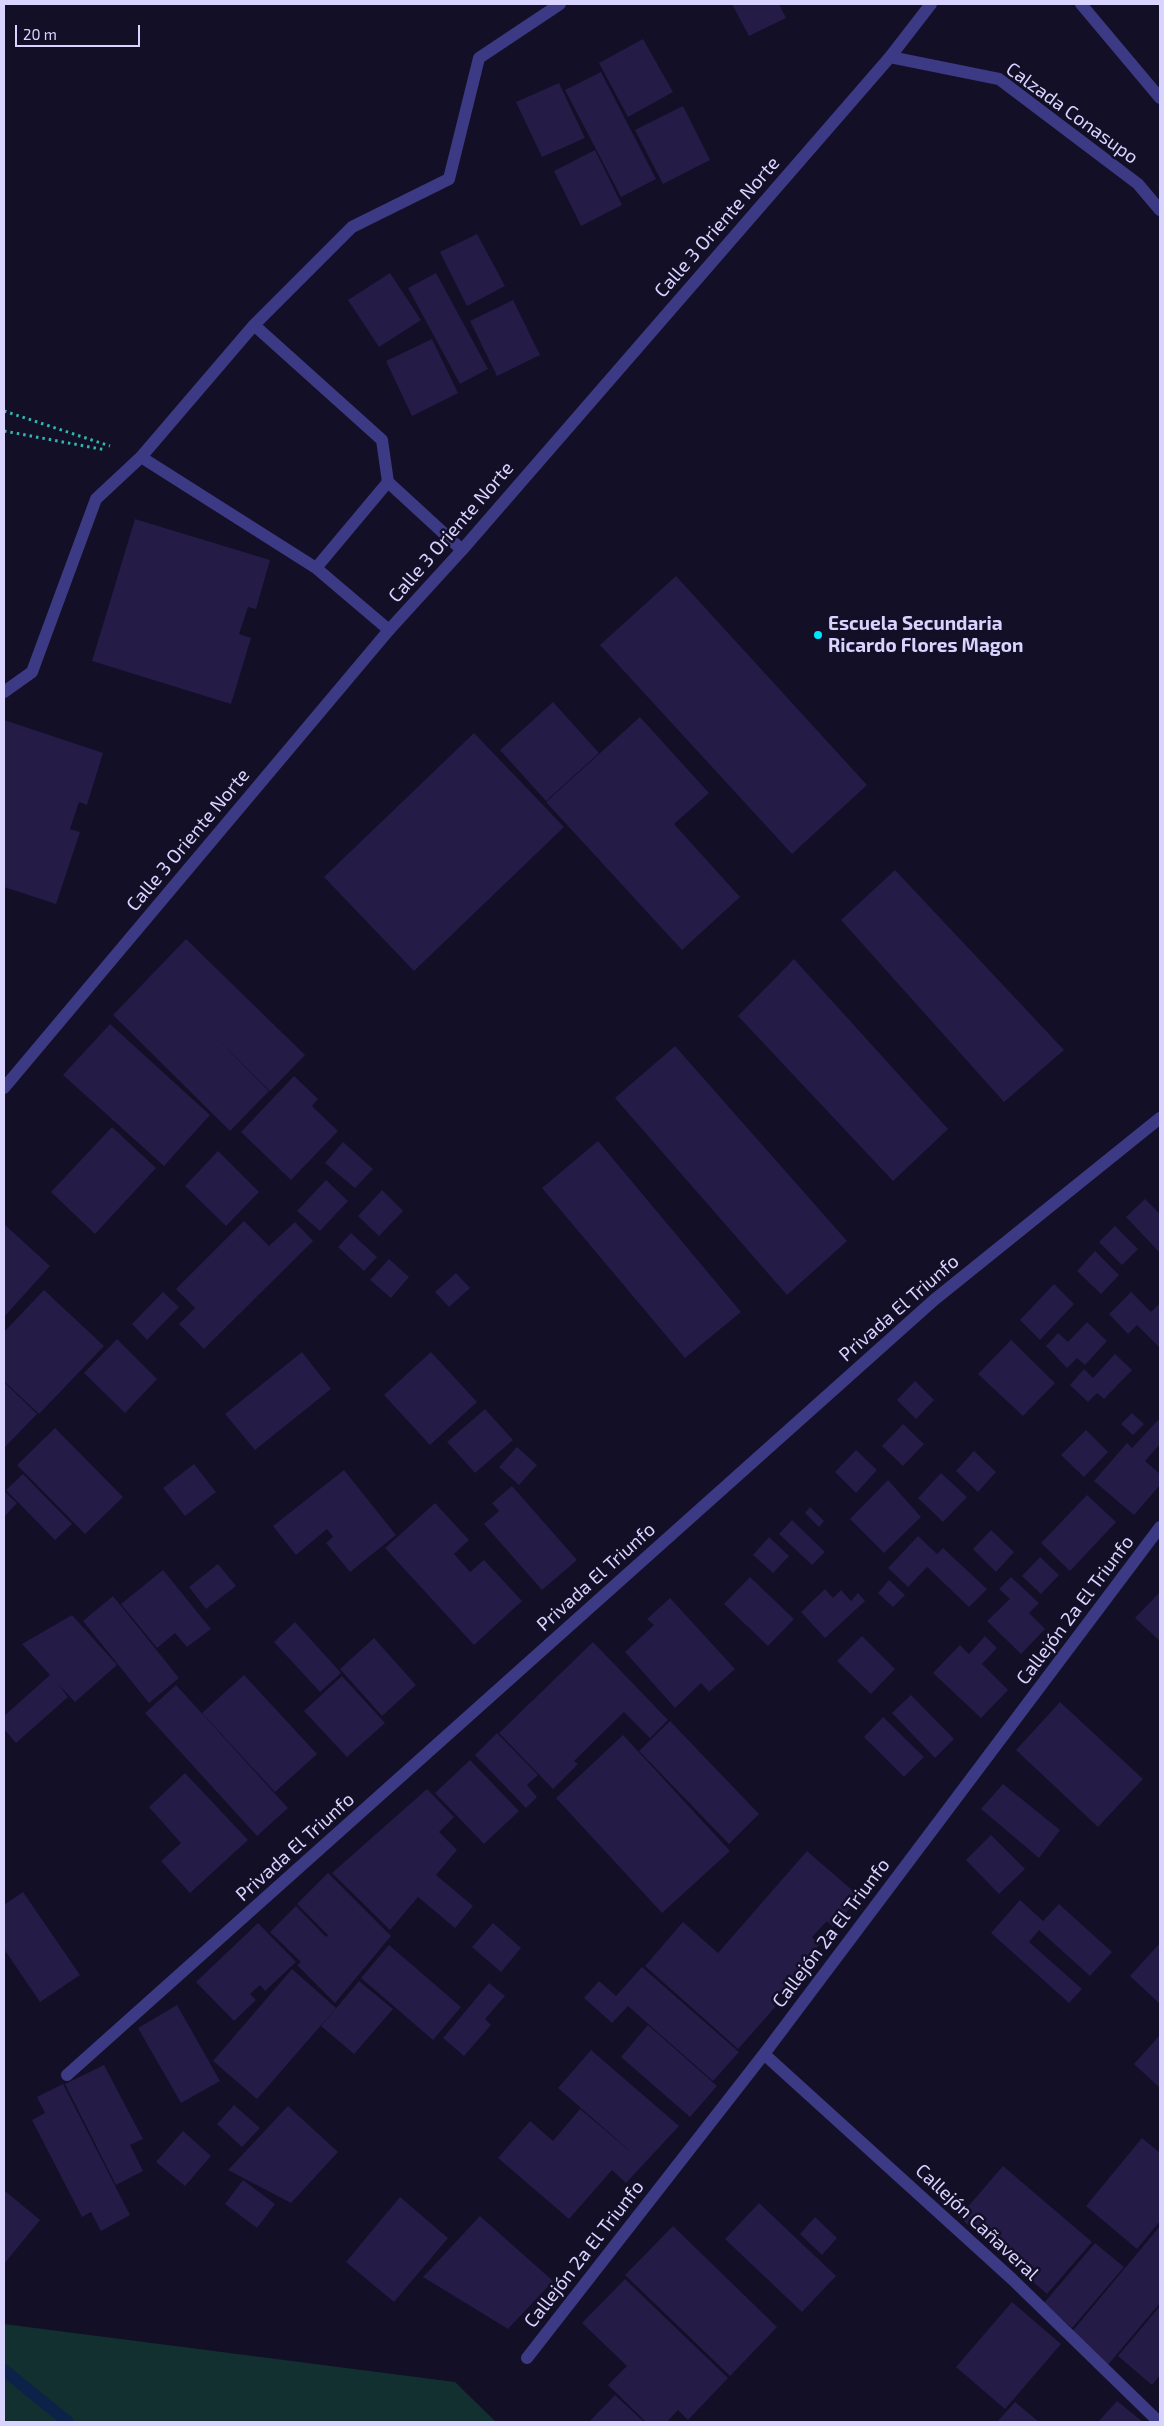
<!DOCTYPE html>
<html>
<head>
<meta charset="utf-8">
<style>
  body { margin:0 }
  #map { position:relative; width:1164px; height:2426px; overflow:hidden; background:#130f26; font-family:"Exo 2",sans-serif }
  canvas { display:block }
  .frame { position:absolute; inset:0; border:5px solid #d9d4ff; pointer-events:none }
  .scale { position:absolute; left:15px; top:25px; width:125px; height:22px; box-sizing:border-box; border:2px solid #d9d4ff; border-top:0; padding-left:6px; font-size:15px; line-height:18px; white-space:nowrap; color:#d9d4ff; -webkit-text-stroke:4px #130f26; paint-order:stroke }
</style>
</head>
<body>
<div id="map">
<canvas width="1164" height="2426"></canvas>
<div class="frame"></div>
<div class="scale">20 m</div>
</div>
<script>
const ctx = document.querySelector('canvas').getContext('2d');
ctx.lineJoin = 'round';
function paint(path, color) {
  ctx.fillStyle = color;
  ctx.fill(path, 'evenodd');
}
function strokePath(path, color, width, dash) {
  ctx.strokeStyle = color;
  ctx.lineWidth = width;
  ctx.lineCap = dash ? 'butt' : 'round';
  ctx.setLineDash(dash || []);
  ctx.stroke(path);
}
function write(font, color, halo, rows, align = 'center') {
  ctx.font = font + ' "Exo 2",sans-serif';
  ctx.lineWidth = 5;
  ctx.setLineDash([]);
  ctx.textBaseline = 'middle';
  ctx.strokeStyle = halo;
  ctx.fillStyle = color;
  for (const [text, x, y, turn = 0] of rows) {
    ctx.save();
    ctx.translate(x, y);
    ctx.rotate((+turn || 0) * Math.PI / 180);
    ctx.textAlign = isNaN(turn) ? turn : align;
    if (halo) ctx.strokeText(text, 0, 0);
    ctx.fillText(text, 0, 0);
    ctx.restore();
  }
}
paint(new Path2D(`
  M4 2324 455 2382 496 2422H4Z`), '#12302f');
strokePath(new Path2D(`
  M4 2370 68 2422`), '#0c2248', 12);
paint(new Path2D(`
  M732 4H779L786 18 749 36Z
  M643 39 673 92 628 117 599 63Z
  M601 72 656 179 621 197 565 90Z
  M559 83 585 138 542 157 516 102Z
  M683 106 710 160 663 184 635 130Z
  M595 150 622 205 581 226 554 171Z
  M477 234 505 286 467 306 440 252Z
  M390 273 421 320 379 347 348 300Z
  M436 273 488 369 460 384 408 288Z
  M513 300 540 355 497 376 470 321Z
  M432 339 458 393 412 416 386 361Z
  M135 519 270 560 256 609 248 607 239 634 251 638 231 704 92 661Z
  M676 576 867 785 792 854 600 645Z
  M553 702 599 753 546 801 500 750Z
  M640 717 709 793 674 824 740 897 682 950 546 802Z
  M4 720 103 753 87 805 79 802 70 829 80 832 56 904 4 887Z
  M474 733 564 827 414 971 324 877Z
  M895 870 1064 1050 1004 1102 841 920Z
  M186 939 305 1055 270 1091 213 1035 269 1091 230 1131 113 1015Z
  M794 959 948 1129 893 1181 738 1016Z
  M110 1024 210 1115 164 1166 63 1075Z
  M675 1046 847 1241 787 1295 615 1098Z
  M294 1076 318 1099 312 1106 338 1131 291 1180 241 1132Z
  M112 1127 156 1168 95 1234 51 1192Z
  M598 1141 741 1312 685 1358 542 1188Z
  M343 1142 373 1169 355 1188 325 1163Z
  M218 1151 259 1192 226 1226 185 1186Z
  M326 1180 348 1201 320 1231 297 1211Z
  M382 1190 403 1211 379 1236 358 1216Z
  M1145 1199 1160 1214V1253L1126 1217Z
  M244 1221 269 1246 295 1222 313 1241 204 1349 179 1324 195 1308 176 1289Z
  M4 1224 50 1266 4 1317Z
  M1115 1226 1138 1249 1122 1265 1099 1242Z
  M351 1233 377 1257 364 1271 338 1247Z
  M1095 1251 1119 1275 1101 1294 1077 1271Z
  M389 1259 409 1277 391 1298 370 1280Z
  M456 1273 470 1288 449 1307 435 1292Z
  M1054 1284 1074 1304 1040 1340 1020 1320Z
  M44 1290 104 1346 39 1414 4 1381V1332Z
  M163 1292 179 1307 147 1340 132 1324Z
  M1131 1292 1151 1312 1160 1303V1348L1137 1325 1128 1334 1109 1314Z
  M1087 1322 1107 1341 1085 1365 1077 1358 1067 1368 1046 1346 1058 1333 1068 1342Z
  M117 1339 157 1379 125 1413 84 1373Z
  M1011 1340 1055 1383 1023 1416 978 1374Z
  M302 1352 331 1389 255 1450 225 1414Z
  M431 1352 477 1402 430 1445 384 1395Z
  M1115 1354 1132 1370 1104 1399 1097 1393 1088 1402 1070 1385 1084 1369 1093 1378Z
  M915 1381 934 1400 916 1419 897 1400Z
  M4 1382 37 1414 4 1448Z
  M485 1409 513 1440 475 1473 447 1442Z
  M1132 1413 1144 1424 1133 1435 1121 1424Z
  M1158 1420 1160 1422V1444L1145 1461 1160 1474V1485L1134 1515 1094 1481 1127 1443 1132 1448Z
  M903 1424 924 1444 903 1466 882 1446Z
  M55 1428 123 1497 85 1534 17 1465Z
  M1086 1430 1108 1452 1084 1477 1061 1455Z
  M517 1447 537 1465 519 1485 499 1467Z
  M856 1450 877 1470 856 1493 835 1472Z
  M974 1451 996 1472 978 1492 956 1471Z
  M194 1464 216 1492 185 1516 163 1488Z
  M344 1470 396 1535 350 1572 326 1543 333 1537 327 1529 296 1555 273 1526Z
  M941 1473 967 1497 943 1522 918 1498Z
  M23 1474 72 1524 55 1540 6 1490Z
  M888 1480 921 1517 884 1553 850 1519Z
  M512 1486 577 1560 542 1590 484 1524 499 1511 492 1503Z
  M4 1491 17 1503 4 1517Z
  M1087 1495 1116 1522 1070 1571 1041 1543Z
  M435 1503 469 1540 454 1554 470 1572 484 1560 522 1601 474 1645 385 1548Z
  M810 1507 824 1521 819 1527 805 1513Z
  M792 1520 825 1552 812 1565 779 1534Z
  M991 1530 1014 1552 996 1572 973 1549Z
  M918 1536 937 1554 943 1548 987 1589 969 1607 927 1567 908 1587 888 1568Z
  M769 1537 789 1556 773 1573 753 1555Z
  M1040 1557 1059 1575 1041 1594 1022 1576Z
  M218 1564 236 1586 206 1609 189 1587Z
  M163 1570 211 1629 187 1647 175 1633 157 1648 121 1604Z
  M750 1577 794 1619 768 1646 724 1604Z
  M1011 1577 1039 1603 1029 1613 1045 1629 1021 1654 987 1621 1010 1599 999 1589Z
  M889 1580 905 1595 893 1607 878 1593Z
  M825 1589 833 1598 841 1590 851 1601 858 1593 865 1601 825 1638 801 1612Z
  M1160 1592V1641L1135 1618Z
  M113 1596 179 1678 149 1703 83 1621Z
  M670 1598 735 1669 709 1692 701 1683 675 1708 625 1652 654 1625 647 1619Z
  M72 1615 117 1665 75 1702 58 1684 68 1697 16 1743 4 1729V1716L50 1675 22 1644Z
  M295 1622 341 1673 320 1692 274 1642Z
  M862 1636 895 1669 871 1694 837 1661Z
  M985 1636 997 1648 982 1664 1008 1690 981 1718 933 1673 960 1645 969 1654Z
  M374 1638 416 1685 382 1716 340 1669Z
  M593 1642 668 1720 650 1738 624 1712 574 1761 578 1764 553 1789 499 1733Z
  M244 1675 317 1754 275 1792 202 1713Z
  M342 1676 385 1723 347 1757 304 1711Z
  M176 1685 288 1808 257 1836 145 1713Z
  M911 1695 954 1739 935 1758 892 1713Z
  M1060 1702 1143 1779 1098 1827 1016 1750Z
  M883 1717 924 1757 904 1777 864 1737Z
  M670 1721 759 1814 729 1844 639 1751Z
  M497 1733 538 1775 527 1785 537 1797 526 1808 475 1755Z
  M623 1735 730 1851 662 1913 556 1798Z
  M470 1760 519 1811 484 1844 435 1793Z
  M185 1773 248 1840 190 1893 161 1861 181 1843 149 1807Z
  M1003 1784 1060 1830 1039 1858 981 1809Z
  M427 1789 454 1817 439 1832 457 1850 436 1875 473 1906 455 1928 418 1897 390 1930 332 1873Z
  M991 1835 1025 1869 999 1894 966 1860Z
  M807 1851 860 1897 833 1927 827 1921 812 1937 820 1944 803 1964 805 1966 774 2002 777 2005 738 2049 645 1966 683 1922 718 1953Z
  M328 1873 391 1936 335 2003 297 1965 301 1962 270 1932 296 1906 326 1937 328 1935 297 1904Z
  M23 1892 80 1975 40 2002 4 1949V1905Z
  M1020 1900 1043 1921 1059 1904 1112 1952 1090 1976 1039 1930 1029 1942 1082 1989 1069 2003 991 1933Z
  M258 1923 296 1962 265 1991 260 1985 250 1994 256 2000 234 2021 196 1982Z
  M493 1923 521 1948 501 1972 472 1947Z
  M1160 1943V2004L1130 1976Z
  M389 1945 461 2007 433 2040 361 1978Z
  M642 1967 739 2052 713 2081 628 2006 612 2023 584 1998 599 1981 616 1996Z
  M292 1969 336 2008 257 2099 213 2061Z
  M359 1981 393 2009 354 2054 321 2026Z
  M489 1983 505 1996 485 2019 491 2025 464 2056 443 2038Z
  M177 2005 220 2081 181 2103 138 2028Z
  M648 2025 717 2086 690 2117 621 2057Z
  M1160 2035V2088L1134 2064Z
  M591 2050 679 2126 626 2183 612 2170 569 2219 498 2158 530 2121 553 2141 580 2109 637 2157 558 2088Z
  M104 2065 143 2139 130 2145 143 2171 116 2185 65 2084Z
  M63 2084 130 2215 101 2231 91 2212 82 2217 32 2120 45 2113 37 2097Z
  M234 2105 260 2128 242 2147 217 2124Z
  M288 2106 338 2152 291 2203 228 2170Z
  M183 2131 211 2156 185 2186 156 2162Z
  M1142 2138 1160 2153V2221L1137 2249 1086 2206Z
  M1003 2166 1092 2242 1047 2294 959 2217Z
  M243 2180 275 2204 257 2228 225 2204Z
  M4 2190 40 2220 4 2264Z
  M400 2197 448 2238 394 2302 346 2262Z
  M759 2203 836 2276 802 2312 725 2239Z
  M480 2216 553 2281 508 2329 423 2277Z
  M815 2217 837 2238 822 2255 800 2234Z
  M673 2226 777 2327 730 2376 625 2275Z
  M1160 2226V2303L1107 2366 1070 2334Z
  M1095 2243 1124 2267 1072 2328 1044 2303Z
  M625 2279 728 2378 688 2420 678 2410 667 2422H646L608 2385 627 2366 582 2323Z
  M1012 2302 1061 2344 1005 2409 956 2367Z
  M1160 2306V2375L1152 2385 1118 2356Z
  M615 2395 644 2422H589Z
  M1117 2401 1143 2422H1098Z
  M1015 2402 1039 2422H997Z`), '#241b47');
strokePath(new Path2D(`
  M4 411 110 446
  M4 431 106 450`), '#2fb8b0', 3, [2.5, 4]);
strokePath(new Path2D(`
  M254 325 382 440 388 482 462 550
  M141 457 316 568 389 630
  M316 568 388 482
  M4 692 32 672 96 499 141 457 254 325 352 227 449 179 479 58 560 4`), '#3d3a85', 12);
strokePath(new Path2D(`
  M1081 4 1160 98
  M890 57 931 4
  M764 2054 1012 2279 1159 2422
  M67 2075 934 1300 1160 1118
  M527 2358 764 2054 1160 1527`), '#3d3a85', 12);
strokePath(new Path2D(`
  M4 1088 389 630 462 550 890 57 999 79 1138 184 1160 210`), '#3d3a85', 12);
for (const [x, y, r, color] of [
  [818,635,5,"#00e5ff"]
]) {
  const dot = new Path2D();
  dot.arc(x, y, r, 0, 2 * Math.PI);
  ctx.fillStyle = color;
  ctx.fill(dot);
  strokePath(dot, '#130f26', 2);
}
write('19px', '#d9d4ff', '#130f26', [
  ["Calzada Conasupo",1072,113,36],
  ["Calle 3 Oriente Norte",717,227,-49],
  ["Calle 3 Oriente Norte",451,532,-49],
  ["Calle 3 Oriente Norte",188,840,-50],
  ["Privada El Triunfo",899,1308,-41],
  ["Privada El Triunfo",596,1577,-42],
  ["Callejón 2a El Triunfo",1075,1610,-53],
  ["Privada El Triunfo",295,1847,-42],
  ["Callejón 2a El Triunfo",831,1933,-53],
  ["Callejón Cañaveral",977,2222,43],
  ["Callejón 2a El Triunfo",584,2254,-52]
]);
write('bold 19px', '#d9d4ff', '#130f26', [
  ["Escuela Secundaria",828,624],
  ["Ricardo Flores Magon",828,646]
], 'left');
</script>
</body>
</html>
